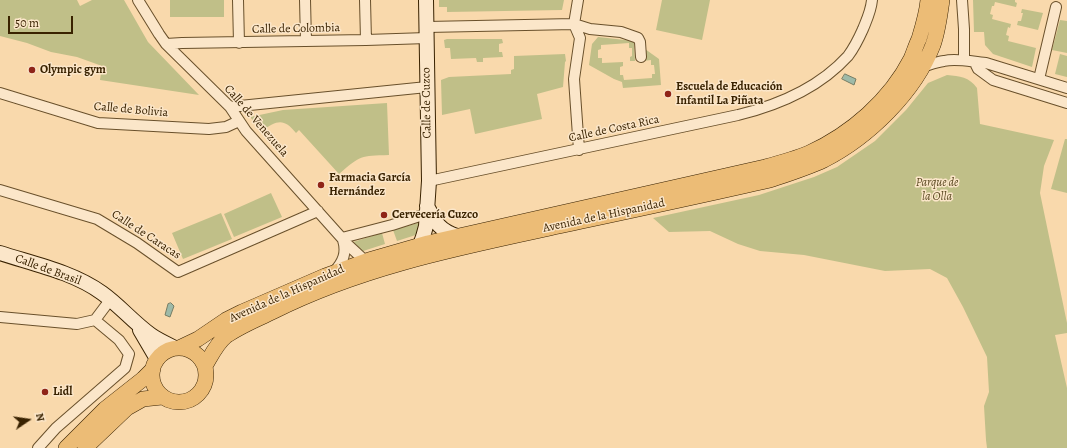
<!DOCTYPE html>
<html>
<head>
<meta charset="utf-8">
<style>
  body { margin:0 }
  #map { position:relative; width:1067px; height:448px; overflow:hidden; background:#f9d9ac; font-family:Alegreya,serif }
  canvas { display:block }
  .north { position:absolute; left:8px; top:400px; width:40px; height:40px; -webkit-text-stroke:3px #fbe6c9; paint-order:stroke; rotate:77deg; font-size:11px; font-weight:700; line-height:16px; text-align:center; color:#392200 }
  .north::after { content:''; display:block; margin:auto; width:14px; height:18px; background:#392200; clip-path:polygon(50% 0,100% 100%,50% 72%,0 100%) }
  .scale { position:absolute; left:8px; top:16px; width:65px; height:18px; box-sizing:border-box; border:2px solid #392200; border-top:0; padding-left:5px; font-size:12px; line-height:14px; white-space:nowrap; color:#392200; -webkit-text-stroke:3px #fbe6c9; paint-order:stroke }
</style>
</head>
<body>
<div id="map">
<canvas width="1067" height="448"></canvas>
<div class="north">N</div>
<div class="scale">50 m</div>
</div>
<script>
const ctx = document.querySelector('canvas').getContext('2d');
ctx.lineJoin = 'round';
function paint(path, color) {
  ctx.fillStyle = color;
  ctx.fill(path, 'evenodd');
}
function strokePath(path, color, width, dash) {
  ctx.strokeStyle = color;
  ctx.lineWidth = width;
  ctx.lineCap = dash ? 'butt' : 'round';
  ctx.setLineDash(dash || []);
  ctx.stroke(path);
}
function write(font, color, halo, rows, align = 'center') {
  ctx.font = font + ' Alegreya,serif';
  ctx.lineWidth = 3;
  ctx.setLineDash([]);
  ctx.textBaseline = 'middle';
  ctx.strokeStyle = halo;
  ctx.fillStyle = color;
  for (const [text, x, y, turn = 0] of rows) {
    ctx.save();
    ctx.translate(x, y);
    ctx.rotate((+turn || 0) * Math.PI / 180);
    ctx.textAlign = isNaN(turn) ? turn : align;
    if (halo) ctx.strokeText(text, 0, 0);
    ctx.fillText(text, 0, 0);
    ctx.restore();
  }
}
paint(new Path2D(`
  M0 0H77L80 6 92 0H124L148 42 199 95 100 80 102 66 77 57 51 52 27 43 0 36Z
  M170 0H224V17H170Z
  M439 0H564L562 10 447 12V7H439Z
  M662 0H710L702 40 656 30Z
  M973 0H1015V2L1017 3 1016 7 995 2 994 6H992L990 14 993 15 992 19 1011 24 1010 28 1008 27 1006 35 1009 36 1008 41 1036 48 1032 67 993 54 985 45 984 32H974Z
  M1022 9 1043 13 1038 30 1017 25 1018 21H1021L1023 13H1021Z
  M1060 20 1067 21V53L1052 50Z
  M598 37 634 41 635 61H630V57L632 56V48H629V43L601 45V49L598 50V58H602V63L623 62V66L620 67V75H623L624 80 652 78V74H655L654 65H651V60L643 61 645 49 659 59 661 85 623 88 622 82 614 79 589 65 592 44Z
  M447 39H502L503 43 499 44V52H502L503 57 483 58V62H477L476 58 451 59 450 48H445L444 40Z
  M565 54 566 61 565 62 563 87 537 94 542 119 475 134 470 109 442 115 441 80 449 77 511 74V70L514 69V56Z
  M1060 54 1067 56V77L1055 74Z
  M947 75C960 76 969 77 977 88L980 124 1054 140 1044 166 1040 193 1067 323V333L1055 335 1067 388V448H987L986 440 984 406 989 392 987 357 963 307 947 278 930 269 885 271 804 255 760 251 738 244 710 231 669 232 653 218 759 195 814 177 837 167 875 141 906 110 928 83Z
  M387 103 389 155C360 156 361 155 339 174L299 130 296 133C284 118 277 120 262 131L250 117 283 110Z
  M1065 139H1067V193L1051 189Z
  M271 193 282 217 234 237 224 214Z
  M221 213 232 239 183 259 172 233Z
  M418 223 422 229V233L397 241 393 230Z
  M382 233 385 244 360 252 353 247V242Z`), '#c0bf88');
const water = new Path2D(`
  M845 74 856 79 854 85 842 79Z
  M171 303 174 306 170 317 165 315 168 304Z`);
paint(water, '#9ebaa8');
strokePath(water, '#767d65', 1);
const street = new Path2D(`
  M138 0 159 34 166 44 230 107 246 131 348 245 362 258 369 260
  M238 0 239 43
  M305 0 306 41
  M365 0 366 40
  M578 0 574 24 580 38 574 79 579 150
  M962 0 964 29V60
  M427 27 574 24 590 29 621 32 638 38 640 42 641 57
  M166 44 182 43 366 40 427 38
  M975 63 978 69 993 80 1067 103
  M922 67C929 65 936 62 944 61 957 58 972 62 986 63L1067 88
  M1039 79 1056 7
  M0 93 98 123 209 129 226 127 239 121
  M230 107 427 87
  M429 181 738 115C779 105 819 88 848 56 854 48 859 38 863 29 867 19 871 11 872 0
  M0 190 97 219 137 243 178 272 318 211
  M342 238 392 225 426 214
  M334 272C343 262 347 253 343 240
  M0 317 77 324 95 320 110 300
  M38 448 56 428 125 368 129 354 119 340 95 320`);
const secondary = new Path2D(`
  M427 206C436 223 439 230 457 236
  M420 245 423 237 426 226 429 181 426 0
  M0 253C34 264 73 272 102 293 119 305 133 322 151 335 158 340 167 344 175 348
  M140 330 157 359`);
const primary = new Path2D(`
  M152 375a27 27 0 1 1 54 0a27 27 0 1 1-54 0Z
  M179 348 198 339 226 320 242 312 325 276 369 260 428 243 765 167C780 163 795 159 809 153 851 134 890 100 911 59 914 52 916 45 919 39 923 26 927 13 928 0
  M205 366C211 356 217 343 226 336 240 326 258 319 274 311 364 266 462 247 559 226 629 211 700 196 770 180 788 174 807 168 824 160 869 137 915 92 933 45 938 31 940 15 942 0
  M66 448 105 409 143 379 153 369
  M85 448 127 408 143 399 162 397`);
strokePath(street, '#69502b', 12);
strokePath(secondary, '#392200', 16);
strokePath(primary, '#392200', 16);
strokePath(street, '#fbe6c9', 10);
strokePath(secondary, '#fbe6c9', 14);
strokePath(primary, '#ecbc76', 15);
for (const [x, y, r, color] of [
  [32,70,4,"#8f2418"],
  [668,94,4,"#8f2418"],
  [321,185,4,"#8f2418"],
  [384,215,4,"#8f2418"],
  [45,392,4,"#8f2418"]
]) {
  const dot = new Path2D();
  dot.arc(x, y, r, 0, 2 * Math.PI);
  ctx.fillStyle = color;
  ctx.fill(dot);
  strokePath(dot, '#fbe6c9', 1.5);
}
write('12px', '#392200', '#fbe6c9', [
  ["Calle de Colombia",296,29,-1],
  ["Calle de Cuzco",427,103,-91],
  ["Calle de Bolivia",131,110,5],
  ["Calle de Venezuela",256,121,49],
  ["Calle de Costa Rica",614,129,-12],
  ["Avenida de la Hispanidad",604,216,-12],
  ["Calle de Caracas",146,235,33],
  ["Calle de Brasil",48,270,20],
  ["Avenida de la Hispanidad",287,294,-24]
]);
write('bold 12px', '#392200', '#fbe6c9', [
  ["Olympic gym",40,70],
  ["Escuela de Educación",676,87],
  ["Infantil La Piñata",676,101],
  ["Farmacia García",329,178],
  ["Hernández",329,192],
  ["Cervecería Cuzco",392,215],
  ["Lidl",53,392]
], 'left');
write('italic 12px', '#5b4922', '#fbe6c9', [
  ["Parque de",937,183],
  ["la Olla",937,197]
]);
</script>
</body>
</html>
